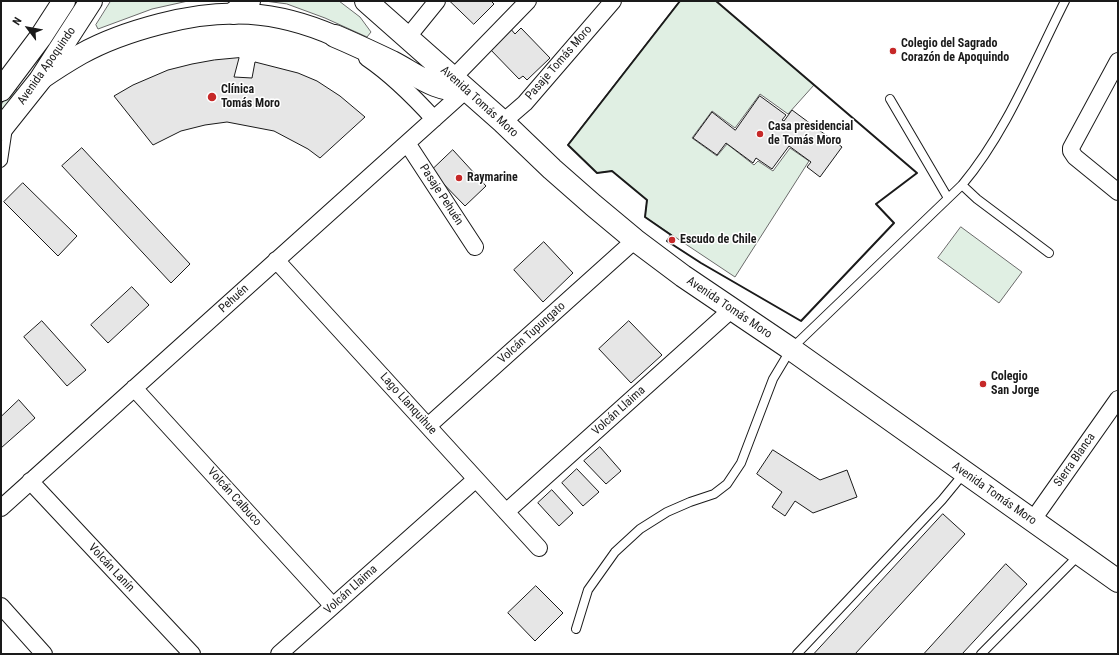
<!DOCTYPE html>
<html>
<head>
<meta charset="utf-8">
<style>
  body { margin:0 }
  #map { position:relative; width:1119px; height:655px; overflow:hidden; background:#fff; font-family:"Roboto Condensed",sans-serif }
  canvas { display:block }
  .frame { position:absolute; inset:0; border:2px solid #1a1a1a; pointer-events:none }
  .north { position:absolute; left:8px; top:8px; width:40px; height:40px; -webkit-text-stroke:3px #fff; paint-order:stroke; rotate:302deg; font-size:11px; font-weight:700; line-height:16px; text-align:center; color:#1a1a1a }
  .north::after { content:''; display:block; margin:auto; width:14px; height:18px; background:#1a1a1a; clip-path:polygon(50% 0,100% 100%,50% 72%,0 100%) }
</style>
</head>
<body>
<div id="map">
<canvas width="1119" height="655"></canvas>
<div class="frame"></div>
<div class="north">N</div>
</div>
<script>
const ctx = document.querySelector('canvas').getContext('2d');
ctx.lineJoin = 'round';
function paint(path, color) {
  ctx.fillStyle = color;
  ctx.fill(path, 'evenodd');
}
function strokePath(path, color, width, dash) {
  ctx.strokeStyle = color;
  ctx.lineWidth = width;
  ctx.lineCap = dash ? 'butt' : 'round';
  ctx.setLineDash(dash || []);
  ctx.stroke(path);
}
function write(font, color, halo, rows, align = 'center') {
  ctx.font = font + ' "Roboto Condensed",sans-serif';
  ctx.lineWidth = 3;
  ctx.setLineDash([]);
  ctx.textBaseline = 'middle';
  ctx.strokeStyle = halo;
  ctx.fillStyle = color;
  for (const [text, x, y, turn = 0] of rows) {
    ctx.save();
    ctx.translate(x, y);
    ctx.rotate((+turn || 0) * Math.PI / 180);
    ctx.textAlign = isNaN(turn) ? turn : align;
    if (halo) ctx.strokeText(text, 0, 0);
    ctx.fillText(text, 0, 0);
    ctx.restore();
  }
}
const green = new Path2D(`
  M111 1H188L152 9 98 29 96 25Z
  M265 1H339L360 17 371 32 367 37 325 18 287 4Z
  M680 1H716L814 85 788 114 760 94 735 128 712 111 692 138 717 156 727 144 754 165 758 161 773 171 790 148 809 161 735 277 645 217 647 200 612 171 597 173 568 145Z
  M14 88 24 95 1 123V105Z
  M961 227 1022 272 999 303 938 258Z`);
paint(green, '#e0efe3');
strokePath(green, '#6a6a6a', 1);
const building = new Path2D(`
  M450 1H491L494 4 474 24Z
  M509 27 515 34 521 28 550 58 527 80 523 76 519 79 488 47Z
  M239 58 234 77 252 78 255 62 298 73 317 81 340 96 365 117 320 158 308 149 274 131 227 122 205 125 181 131 153 145 114 96 133 85 168 70 192 64 214 60Z
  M760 96 786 115 782 120 784 121 792 110 842 147 820 177 807 167 811 162 789 146 772 169 756 158 753 163 726 143 717 155 693 138 712 112 735 130Z
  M82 148 190 264 171 283 62 166Z
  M453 150 486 186 465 206 431 171Z
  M23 183 77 236 58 256 4 202Z
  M544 242 573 273 543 302 514 270Z
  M132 287 149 305 108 343 91 325Z
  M42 321 86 370 67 386 24 337Z
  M629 321 662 355 631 383 599 349Z
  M19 400 35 418 1 448V417Z
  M600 447 621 471 606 484 584 461Z
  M773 450 820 480 847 470 857 497 813 513 795 501 785 516 772 507 782 492 757 474Z
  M577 469 599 492 583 506 562 483Z
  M552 490 573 513 559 526 538 503Z
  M943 514 965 534 855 654H814Z
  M1006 564 1027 584 962 654H924Z
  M536 586 563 613 535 641 508 613Z`);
paint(building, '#e6e6e6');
strokePath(building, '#1a1a1a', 1);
const service = new Path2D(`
  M890 99 948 198
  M1 163 3 161 8 128
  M962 185 977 199 1049 253
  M576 629 588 590 615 552 640 529 667 512 690 502 714 494 727 484 741 463 773 379 791 349 962 185C1006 133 1034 62 1065 1
  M797 654 942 500 965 472
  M981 654 1079 555`);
const minor = new Path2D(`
  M407 38 437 1
  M367 58C392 75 414 97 434 119
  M1118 61 1071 148V151L1075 157 1118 192
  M453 78 528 1
  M503 122 525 103 613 1
  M407 143 475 247
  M276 260 539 548
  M134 388 333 606
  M428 426 635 240
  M30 481 192 654
  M1 508 466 90
  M506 512 731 310
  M1032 521 1118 399
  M1 606 44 654
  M279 654 476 479`);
const tertiary = new Path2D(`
  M40 80C53 71 67 62 81 54 106 40 133 31 160 24 223 7 276 10 335 36`);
const secondary = new Path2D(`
  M366 1 503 122 552 169 593 205 635 240 683 276 791 349 1118 581
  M234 13 249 1
  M335 36C354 44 373 53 392 62 417 75 436 92 466 90`);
const primary = new Path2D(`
  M1 90 40 38 64 1
  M1 129 40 80 91 1`);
strokePath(service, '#1a1a1a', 10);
strokePath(minor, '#1a1a1a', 18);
strokePath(tertiary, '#1a1a1a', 22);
strokePath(secondary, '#1a1a1a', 24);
strokePath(primary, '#1a1a1a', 24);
strokePath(service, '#fff', 8);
strokePath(minor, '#fff', 16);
strokePath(tertiary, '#fff', 20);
strokePath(secondary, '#fff', 22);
strokePath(primary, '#fff', 22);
strokePath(new Path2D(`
  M680 1 568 145 597 173 612 171 647 200 645 217 671 235 667 241 701 263 801 321 894 223 876 204 917 173 716 1`), '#1a1a1a', 2);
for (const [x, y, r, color] of [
  [893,51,4,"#c62828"],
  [212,97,5,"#c62828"],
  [760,134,4,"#c62828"],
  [459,178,4,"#c62828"],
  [672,240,4,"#c62828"],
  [983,384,4,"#c62828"]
]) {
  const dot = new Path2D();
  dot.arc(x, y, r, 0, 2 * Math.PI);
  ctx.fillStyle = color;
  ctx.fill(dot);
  strokePath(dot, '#fff', 1.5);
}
write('bold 12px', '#1a1a1a', '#fff', [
  ["Colegio del Sagrado",901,44],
  ["Corazón de Apoquindo",901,58],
  ["Clínica",221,90],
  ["Tomás Moro",221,104],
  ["Casa presidencial",768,127],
  ["de Tomás Moro",768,141],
  ["Raymarine",467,178],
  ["Escudo de Chile",680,240],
  ["Colegio",991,377],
  ["San Jorge",991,391]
], 'left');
write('12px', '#1a1a1a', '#fff', [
  ["Pasaje Tomás Moro",559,63,-49],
  ["Avenida Apoquindo",47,66,-55],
  ["Avenida Tomás Moro",479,102,42],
  ["Pasaje Pehuén",441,195,57],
  ["Pehuén",234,299,-42],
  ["Avenida Tomás Moro",729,308,34],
  ["Volcán Tupungato",532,333,-42],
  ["Lago Llanquihue",408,404,48],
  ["Volcán Llaima",619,411,-42],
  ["Sierra Blanca",1075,460,-55],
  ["Avenida Tomás Moro",994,494,35],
  ["Volcán Calbuco",234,497,48],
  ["Volcán Lanín",111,568,47],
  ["Volcán Llaima",351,590,-42]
]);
</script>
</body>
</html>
